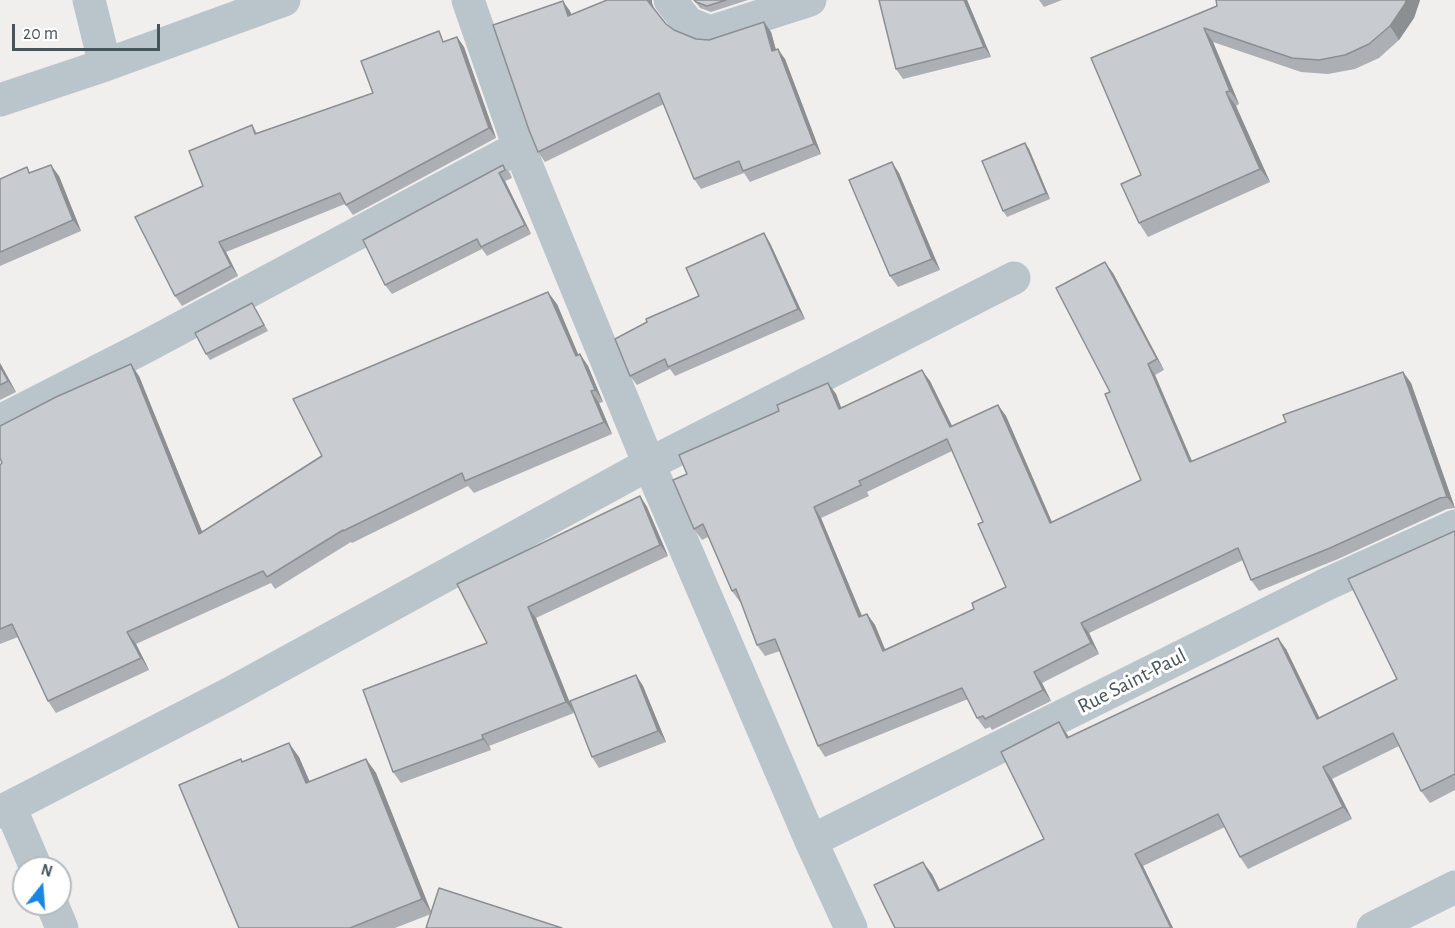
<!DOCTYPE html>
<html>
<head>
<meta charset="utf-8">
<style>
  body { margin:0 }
  #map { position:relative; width:1455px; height:928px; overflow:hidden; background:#f1eeee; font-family:"Alegreya Sans",sans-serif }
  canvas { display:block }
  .north { position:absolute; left:12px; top:856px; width:60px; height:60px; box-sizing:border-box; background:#fff; border:2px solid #b5bbbe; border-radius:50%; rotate:17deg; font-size:16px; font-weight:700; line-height:24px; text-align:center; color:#46545c }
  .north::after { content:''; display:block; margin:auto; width:21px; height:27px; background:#1887e1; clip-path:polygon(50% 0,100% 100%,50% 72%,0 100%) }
  .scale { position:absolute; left:12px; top:24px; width:148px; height:27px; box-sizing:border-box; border:3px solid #46545c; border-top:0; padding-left:8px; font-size:18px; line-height:21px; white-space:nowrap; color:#46545c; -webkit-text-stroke:4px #fff; paint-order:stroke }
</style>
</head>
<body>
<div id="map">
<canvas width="1455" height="928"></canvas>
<div class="north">N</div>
<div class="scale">20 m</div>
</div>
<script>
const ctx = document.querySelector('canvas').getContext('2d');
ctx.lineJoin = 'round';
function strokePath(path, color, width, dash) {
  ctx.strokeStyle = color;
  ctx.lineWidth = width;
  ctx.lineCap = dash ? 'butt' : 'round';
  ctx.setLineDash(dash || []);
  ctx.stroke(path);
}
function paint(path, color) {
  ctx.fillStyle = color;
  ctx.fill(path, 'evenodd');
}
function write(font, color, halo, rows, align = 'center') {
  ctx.font = font + ' "Alegreya Sans",sans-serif';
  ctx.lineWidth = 6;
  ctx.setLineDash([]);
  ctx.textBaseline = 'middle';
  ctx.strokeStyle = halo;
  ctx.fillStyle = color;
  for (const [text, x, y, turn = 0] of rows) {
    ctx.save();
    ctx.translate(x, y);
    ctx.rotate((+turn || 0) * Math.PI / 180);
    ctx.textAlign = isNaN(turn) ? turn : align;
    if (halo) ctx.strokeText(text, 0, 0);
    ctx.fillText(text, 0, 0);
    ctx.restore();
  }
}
strokePath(new Path2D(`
  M89 0 105 65
  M468 0 519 147 649 464 811 841 851 928
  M670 0 688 23 710 32 810 0
  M0 100 105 65 284 0
  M0 421 143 348 519 147
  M10 807 36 868
  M0 812 229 694 649 464 1014 278
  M811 841 1327 584 1455 526
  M52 904 62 928
  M1373 928 1455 887`), '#b9c4cb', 33);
paint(new Path2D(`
  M694 0H748L711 12 700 8Z
  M879 0H967L991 57 903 79 896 69Z
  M1039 0H1062L1044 7Z
  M1216 0H1420L1414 18 1399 40 1379 58 1355 69 1328 74 1301 72 1213 42 1239 104 1236 106 1270 182 1148 237 1139 223 1141 175 1091 58 1217 6Z
  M652 3 654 9 666 24 674 30 696 39 709 40 764 22 771 32 776 50 785 59 821 154 750 182 744 173 701 189 694 179 664 104 545 162 538 152 570 11 571 15Z
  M457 37 464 47 496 138 353 215 345 204 226 252 238 276 182 306 175 296 203 186 252 125 257 133 373 93 446 41Z
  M1025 143 1029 149 1050 199 1007 217 1003 211Z
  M503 165 510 173 512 178 505 181 531 234 487 256 482 249 392 294 385 285Z
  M27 167 30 173 59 176 81 231 0 266V179Z
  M899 173 940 270 898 287 890 276Z
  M764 233 770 243 805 319 675 376 670 369 637 385 630 376 699 296Z
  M1113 273 1164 370 1155 375 1192 461 1403 372 1411 383 1455 508 1447 509 1338 559 1259 591 1251 580 1243 560 1089 633 1099 654 1042 683 1051 701 992 730 990 727 985 729 977 718 968 699 825 757 818 746 780 651 765 656 757 645 741 601 740 602 732 591 708 537 702 540 694 529 687 474 779 411 828 383 836 394 841 408 930 381 952 426 998 405 1006 416 1052 522 1141 480 1110 392ZM952 451 983 522 1006 587 974 609 885 649 875 625 867 614 862 616 821 518 869 496 867 492Z
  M557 304 578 355 580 354 588 366 603 402 599 403 612 434 474 493 468 486 352 543 351 542 275 589 271 583 136 644 149 670 56 713 48 701 18 637 0 644V465L139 376 202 532Z
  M256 309 268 331 210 360 206 354Z
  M0 363 16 392 0 400Z
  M640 496 647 507 668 556 536 618 574 713 489 746 491 750 401 783 393 772 487 643Z
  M1455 531V790L1430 803 1421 791 1399 746 1332 779 1352 819 1248 869 1240 857 1225 827 1143 866 1173 928H895L932 874 940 890 1044 839 1067 734 1069 737 1286 649 1319 718 1397 679Z
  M636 675 643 686 666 742 599 768 592 757Z
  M299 757 310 782 366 759 376 773 431 912V914L395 928H239L243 762Z`), '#acafb4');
paint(new Path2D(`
  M647 0H652V3L655 11Z
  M964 0H967L991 57 984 47Z
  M1406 0H1420L1414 18 1399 40 1390 26Z
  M563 1 570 11 576 26 568 16Z
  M764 22 771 32 779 61 772 51Z
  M1204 28 1213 42 1239 104 1230 91Z
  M457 37 464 47 496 138 489 128Z
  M778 49 785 59 821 154 814 144Z
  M1226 92 1236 106 1270 182 1260 169Z
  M1025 143 1029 149 1050 199 1046 193Z
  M892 162 899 173 940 270 932 259Z
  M51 165 59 176 81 231 73 220Z
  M499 173 505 181 531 234 525 225Z
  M764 233 770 243 805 319 798 309Z
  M219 242 226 252 238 276 231 266Z
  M1105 262 1113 273 1164 370 1157 359Z
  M548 292 557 304 584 368 576 356Z
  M580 354 588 366 603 402 595 390Z
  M0 363 16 392 8 381 0 366Z
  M131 364 139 376 208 546 199 534Z
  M1148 364 1155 375 1197 473 1190 462Z
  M922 370 930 381 958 438 950 427Z
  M1403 372 1411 383 1455 508 1447 497Z
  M828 383 836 394 846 420 839 409Z
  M591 391 599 403 612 434 604 422Z
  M998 405 1006 416 1057 534 1050 523Z
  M640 496 647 507 668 556 660 545Z
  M814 507 821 518 867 628 859 617Z
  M528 607 536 618 574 713 566 702Z
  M867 614 875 625 890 662 883 651Z
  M1081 623 1089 633 1099 654 1091 643Z
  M127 632 136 644 149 670 141 658Z
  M1278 638 1286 649 1326 731 1317 719Z
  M1034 672 1042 683 1051 701 1043 690Z
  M636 675 643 686 666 742 658 731Z
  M1059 722 1067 734 1075 750 1067 738Z
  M482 735 489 746 491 750 483 739Z
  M289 743 299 757 316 797 306 783Z
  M366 759 376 773 432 914 422 899Z
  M1323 767 1332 779 1352 819 1343 807Z
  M1135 854 1143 866 1173 928H1171Z
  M923 862 932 874 946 903 938 891Z`), '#8c8f92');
const building = new Path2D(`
  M607 0H647L666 24 674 30 696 39 709 40 764 22 772 51 778 49 814 144 743 171 739 161 694 179 659 93 538 152 529 130 493 25 563 1 568 16Z
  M694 0H726L707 6 696 2Z
  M879 0H964L984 47 896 69Z
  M1216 0H1406L1405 4 1390 26 1369 44 1345 55 1319 60 1292 58 1204 28 1230 91 1226 92 1260 169 1139 223 1121 184 1141 175 1091 58 1217 6Z
  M439 31 443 42 457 37 489 128 346 205 340 193 219 242 231 266 175 296 135 217 203 186 189 151 252 125 255 134 373 93 361 61Z
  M1025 143 1046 193 1003 211 982 161Z
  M892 162 932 259 890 276 849 180Z
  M51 165 73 220 0 252V179L27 167 29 173Z
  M503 165 505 170 499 173 525 225 481 247 477 239 385 285 363 240Z
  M764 233 798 309 668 367 665 359 630 376 615 339 647 322 646 319 699 296 686 268Z
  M1105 262 1157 359 1148 364 1190 462 1286 422 1283 415 1403 372 1447 497 1440 498 1330 548 1251 580 1238 548 1081 623 1091 643 1034 672 1043 690 985 719 983 716 977 718 962 688 818 746 775 639 757 645 736 589 732 591 703 524 694 529 673 480 687 474 679 455 779 411 777 405 828 383 839 409 922 370 950 427 998 405 1050 523 1141 480 1105 394 1110 392 1056 288ZM947 439 983 522 978 524 1006 587 972 603 974 609 883 651 867 614 859 617 814 507 861 485 859 481Z
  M548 292 576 356 580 354 595 390 591 391 604 422 465 481 462 473 343 531V530L267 577 263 571 127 632 141 658 48 701 12 624 0 629V465L2 463 0 458V426L56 397 131 364 199 534 322 456 293 399Z
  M252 303 264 325 206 354 195 333Z
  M0 366 8 381 0 385Z
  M640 496 660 545 528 607 566 702 482 735 483 739 393 772 363 690 487 643 457 584Z
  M1455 531V774L1421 791 1393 733 1323 767 1343 807 1240 857 1218 814 1135 854 1171 928H895L874 885 923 862 938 891 1044 839 1001 752 1059 722 1067 738 1278 638 1317 719 1397 679 1348 579Z
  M636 675 658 731 592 757 570 701Z
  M289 743 306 783 366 759 422 899 350 928H239L179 785 241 759 242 762Z
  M439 888 562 928H426Z`);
paint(building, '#c8ccd1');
strokePath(building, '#8c8f92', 1.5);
write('21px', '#46545c', '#fff', [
  ["Rue Saint-Paul",1132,681,-27]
]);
</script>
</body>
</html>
